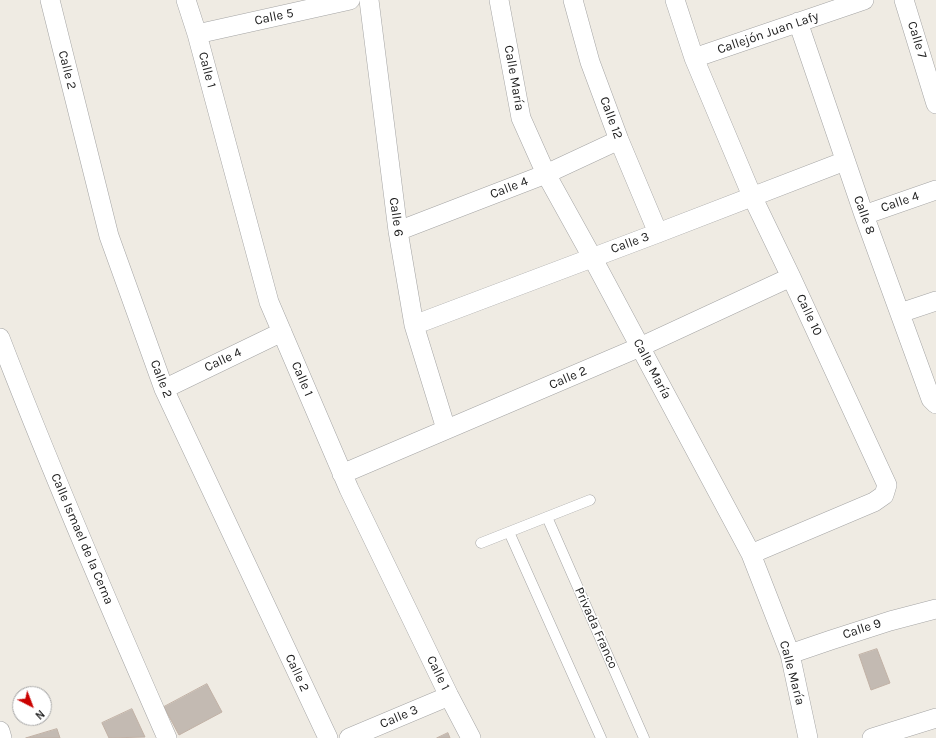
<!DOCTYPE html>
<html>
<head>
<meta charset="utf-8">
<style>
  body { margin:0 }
  #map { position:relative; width:936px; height:738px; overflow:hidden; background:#efebe3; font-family:Karla,sans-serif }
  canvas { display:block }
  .north { position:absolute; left:12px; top:686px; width:40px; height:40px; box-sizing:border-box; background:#fff; border:1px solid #a5a5a5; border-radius:50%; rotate:138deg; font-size:11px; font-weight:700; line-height:16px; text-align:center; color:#1d1d1d }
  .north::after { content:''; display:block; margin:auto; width:14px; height:18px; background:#cb0200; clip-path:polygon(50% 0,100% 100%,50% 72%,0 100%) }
</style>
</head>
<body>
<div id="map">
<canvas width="936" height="738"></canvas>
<div class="north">N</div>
</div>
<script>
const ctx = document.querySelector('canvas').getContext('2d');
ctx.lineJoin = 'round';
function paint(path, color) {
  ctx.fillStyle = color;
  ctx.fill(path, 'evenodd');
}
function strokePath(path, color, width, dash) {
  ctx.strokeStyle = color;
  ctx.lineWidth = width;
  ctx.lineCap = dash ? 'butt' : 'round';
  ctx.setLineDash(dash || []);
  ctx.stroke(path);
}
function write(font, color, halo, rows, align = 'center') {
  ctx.font = font + ' Karla,sans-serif';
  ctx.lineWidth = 3;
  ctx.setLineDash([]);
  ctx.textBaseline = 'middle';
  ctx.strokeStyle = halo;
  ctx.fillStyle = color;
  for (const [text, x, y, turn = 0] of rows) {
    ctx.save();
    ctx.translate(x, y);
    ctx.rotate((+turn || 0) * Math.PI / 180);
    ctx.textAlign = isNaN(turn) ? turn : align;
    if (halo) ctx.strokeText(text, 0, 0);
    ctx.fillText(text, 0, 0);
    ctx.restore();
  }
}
const building = new Path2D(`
  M877 649 890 683 871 690 859 655Z
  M207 684 222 712 179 735 164 707Z
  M132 709 145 737 109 738 102 723Z
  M57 729 60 738H26Z
  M448 733 450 738H437Z`);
paint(building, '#c3bab2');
strokePath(building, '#c1b1a5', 1);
const lane = new Path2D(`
  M547 517 644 738
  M509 532 601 738
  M481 543 590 500`);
const street = new Path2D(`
  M50 0 109 236 164 389 328 738
  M186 0 197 34 269 302 349 489 449 696 471 738
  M369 0 398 231 414 325 446 429
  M499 0 521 118 546 174 592 257 751 554 790 654 808 738
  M573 0 590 62 619 140 658 233
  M675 0 694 58 752 196 791 277 887 485 884 495 874 502 751 554
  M904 0 936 104
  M798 22 864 215 931 399 936 404
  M197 34 350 0
  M694 58 864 0
  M864 215 936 190
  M398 231 546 174 619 140
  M900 313 936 301
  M414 325 658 233 845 161
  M0 338C52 473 109 606 167 738
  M164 389 282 332
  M342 474 640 347 791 277
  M790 654 831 640 890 621 936 609
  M0 731 2 738
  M349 738 449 696
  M872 738 936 718`);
strokePath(lane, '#a4a4a4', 11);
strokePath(street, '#a4a4a4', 20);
strokePath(lane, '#fff', 10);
strokePath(street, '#fff', 19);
write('13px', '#1d1d1d', '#fff', [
  ["Calle 5",274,17,-12],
  ["Callejón Juan Lafy",768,33,-19],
  ["Calle 7",917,40,73],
  ["Calle 2",67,70,76],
  ["Calle 1",207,70,75],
  ["Calle María",514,78,80],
  ["Calle 12",611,118,70],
  ["Calle 4",509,188,-21],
  ["Calle 4",900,202,-19],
  ["Calle 8",864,215,70],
  ["Calle 6",396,217,82],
  ["Calle 3",630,243,-20],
  ["Calle 10",809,315,65],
  ["Calle 4",223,360,-25],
  ["Calle María",652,369,62],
  ["Calle 2",568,378,-23],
  ["Calle 2",161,379,69],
  ["Calle 1",302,379,67],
  ["Calle Ismael de la Cerna",82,539,67],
  ["Privada Franco",596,628,66],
  ["Calle 9",862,629,-18],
  ["Calle 2",297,673,65],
  ["Calle 1",438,673,64],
  ["Calle María",792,673,75],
  ["Calle 3",399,717,-23]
]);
</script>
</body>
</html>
